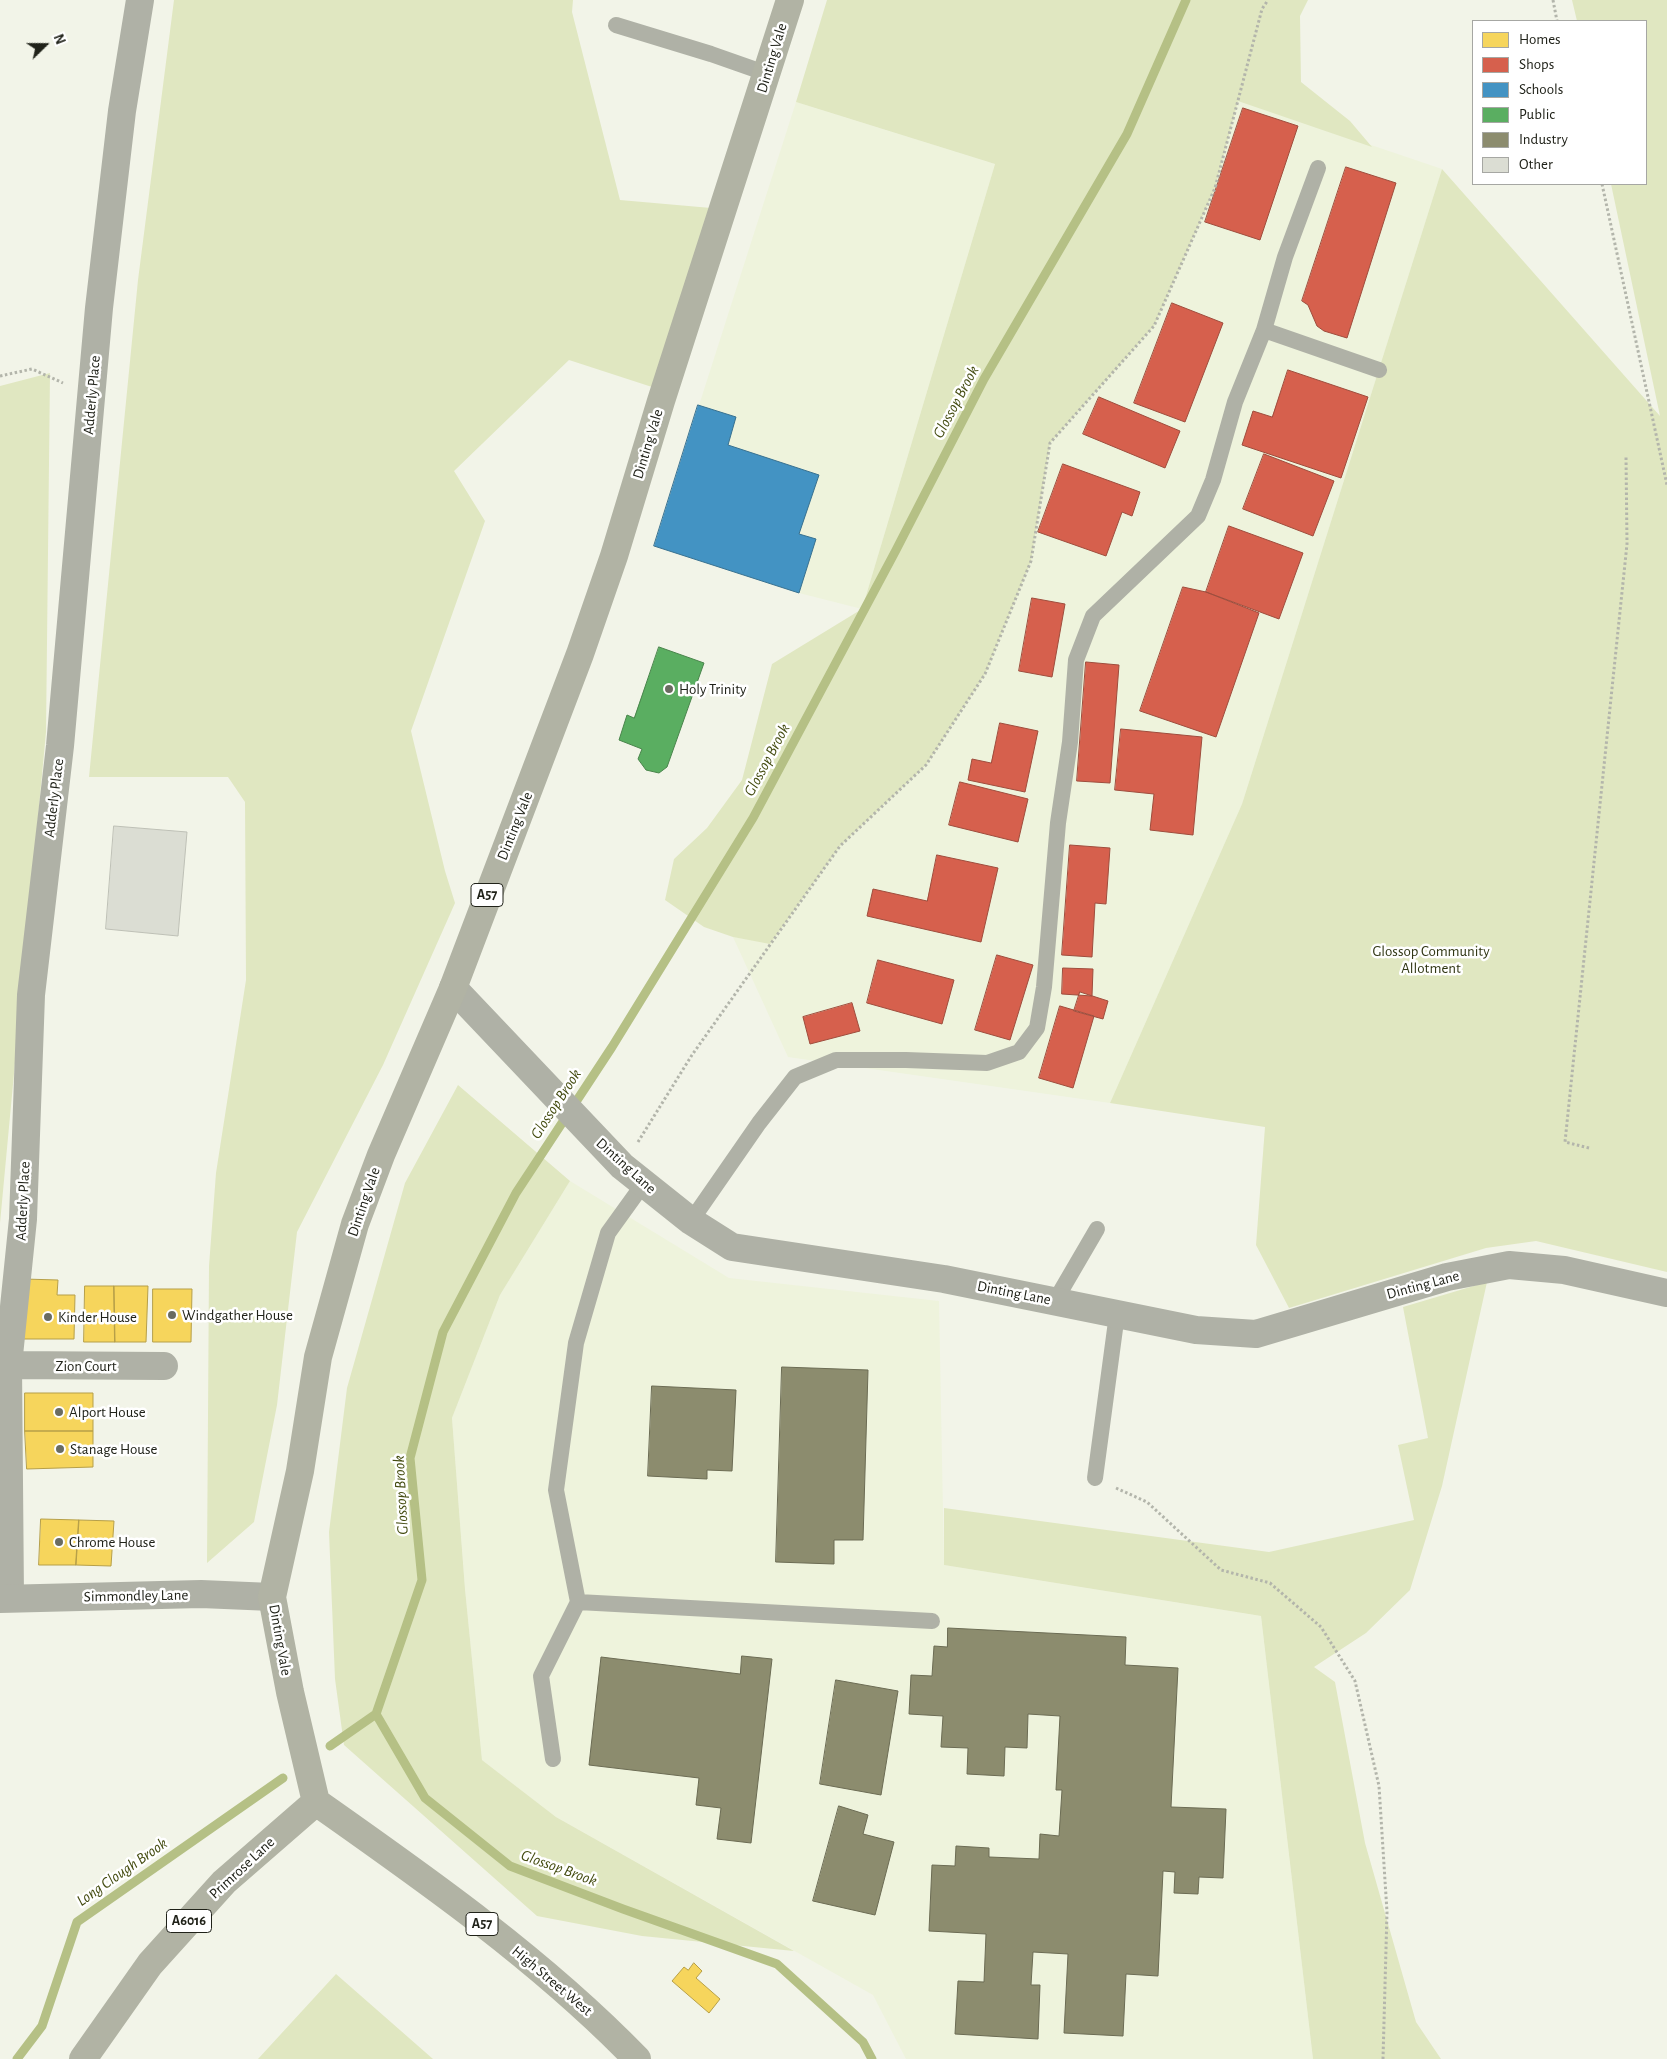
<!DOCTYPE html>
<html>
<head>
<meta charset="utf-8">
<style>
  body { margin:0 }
  #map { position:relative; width:1667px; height:2059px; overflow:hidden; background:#f2f4e8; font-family:"Alegreya Sans",sans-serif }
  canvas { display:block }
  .legend { position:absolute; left:1472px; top:20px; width:175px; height:165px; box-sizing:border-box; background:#fff; border:1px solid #a6a7a3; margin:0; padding:6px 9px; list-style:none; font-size:15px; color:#202219 }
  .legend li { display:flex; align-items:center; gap:10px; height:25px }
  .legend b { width:25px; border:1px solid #a6a7a3 }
  .north { position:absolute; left:20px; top:20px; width:50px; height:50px; -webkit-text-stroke:4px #fff; paint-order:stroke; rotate:68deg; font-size:14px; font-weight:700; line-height:20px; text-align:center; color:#202219 }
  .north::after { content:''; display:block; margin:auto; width:18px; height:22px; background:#202219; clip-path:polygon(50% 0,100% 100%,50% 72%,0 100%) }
</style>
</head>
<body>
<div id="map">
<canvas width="1667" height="2059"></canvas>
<ul class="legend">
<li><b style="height:14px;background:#f6d55c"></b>Homes</li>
<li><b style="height:14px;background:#d6604d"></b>Shops</li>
<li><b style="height:14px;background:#4393c3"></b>Schools</li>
<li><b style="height:14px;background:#5aae61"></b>Public</li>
<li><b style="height:14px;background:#8c8c6e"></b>Industry</li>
<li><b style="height:14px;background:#dbddd3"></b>Other</li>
</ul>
<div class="north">N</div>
</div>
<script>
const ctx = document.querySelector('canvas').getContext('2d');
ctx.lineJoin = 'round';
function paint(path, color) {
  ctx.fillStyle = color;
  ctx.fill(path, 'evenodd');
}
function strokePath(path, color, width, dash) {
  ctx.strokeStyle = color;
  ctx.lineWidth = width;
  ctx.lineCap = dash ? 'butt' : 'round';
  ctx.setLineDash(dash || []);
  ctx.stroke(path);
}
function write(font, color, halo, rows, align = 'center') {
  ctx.font = font + ' "Alegreya Sans",sans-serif';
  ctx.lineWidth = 5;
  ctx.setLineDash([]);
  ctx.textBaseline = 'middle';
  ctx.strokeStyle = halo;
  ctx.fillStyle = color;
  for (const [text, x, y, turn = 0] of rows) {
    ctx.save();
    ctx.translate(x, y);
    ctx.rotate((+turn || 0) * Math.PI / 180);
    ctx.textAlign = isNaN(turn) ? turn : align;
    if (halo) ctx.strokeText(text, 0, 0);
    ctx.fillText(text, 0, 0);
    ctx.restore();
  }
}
paint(new Path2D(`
  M1238 100 1442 169 1242 804 1110 1103 788 1057 733 937 770 943 840 846 926 765 1031 561 1050 443 1154 326 1215 188Z
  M796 102 995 164 862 609 799 593 654 546Z
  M570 1181 729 1278 939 1301 944 1565 1261 1616 1313 2059H906L873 1995 556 1817 482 1760 465 1589 452 1418 500 1295Z`), '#eef3dc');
paint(new Path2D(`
  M174 0H573L572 12 620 200 711 208 652 387 569 360 454 471 485 521 411 731 445 871 455 903 383 1065 297 1232 277 1405 254 1522 207 1563 209 1266 216 1173 246 980 245 802 228 777H89L138 280Z
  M827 0H1308L1300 16 1301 82 1350 121 1372 147 1238 101 1215 188 1154 326 1050 443 1031 561 985 674 926 765 840 846 770 944 733 937 704 927 665 900 674 859 707 828 742 780 772 664 862 609 995 164 796 102Z
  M1572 0H1667V1272L1536 1241 1486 1248 1289 1308 1256 1245 1265 1127 1110 1103 1242 804 1442 169 1660 416 1611 184H1646V21H1577Z
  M50 373 46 732 0 1223V386Z
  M458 1085 570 1181 500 1295 452 1418 465 1589 482 1760 556 1817 794 1951 642 1936 537 1916 344 1745 335 1679 329 1532 347 1388 405 1183Z
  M1487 1282 1442 1486 1410 1590 1366 1633 1314 1667 1335 1682 1365 1843 1416 2022 1441 2059H1313L1261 1616 944 1565V1508L1269 1552 1414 1520 1398 1445 1428 1438 1403 1307Z
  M336 1974 433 2059H258Z`), '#e0e7c1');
const homes = new Path2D(`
  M24 1279 58 1280 57 1295H75L74 1339H20Z
  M85 1286H114L115 1342H84Z
  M114 1286H148L146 1342H115Z
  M153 1289H192L191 1342H153Z
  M25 1393H93V1431H25Z
  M25 1431H93V1467L27 1469Z
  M41 1519 79 1520 76 1565H39Z
  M79 1520 114 1521 111 1566 76 1565Z
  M694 1963 702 1971 696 1978 720 1999 709 2013 672 1981 684 1967 688 1970Z`);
paint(homes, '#f6d55c');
strokePath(homes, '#b69f48', 1);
const shops = new Path2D(`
  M1243 108 1298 126 1260 240 1205 222Z
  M1346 167 1396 183 1347 338 1324 331 1317 326 1308 305 1302 301Z
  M1172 303 1223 323 1185 422 1134 403Z
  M1288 370 1368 397 1341 478 1242 445 1253 411 1272 417Z
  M1099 397 1180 431 1165 468 1083 434Z
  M1264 454 1334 481 1313 536 1243 509Z
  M1063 464 1140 492 1132 516 1122 512 1106 556 1038 532Z
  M1229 526 1303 553 1279 619 1206 592Z
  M1183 587 1206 592 1259 613 1216 737 1140 711Z
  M1032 598 1065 604 1052 677 1019 671Z
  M1086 662 1119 665 1110 783 1077 781Z
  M1000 723 1038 731 1025 792 968 780 972 759 991 763Z
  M1121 729 1202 737 1193 835 1150 830 1154 794 1115 790Z
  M960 782 1028 799 1018 842 949 825Z
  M1070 845 1110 848 1106 904 1095 903 1092 957 1062 955Z
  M937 855 998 868 981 942 867 916 873 889 927 901Z
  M997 955 1033 965 1010 1040 975 1030Z
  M878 960 954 980 942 1024 867 1003Z
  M1063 968 1093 969 1092 996 1062 994Z
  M1080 992 1108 1001 1103 1019 1074 1011Z
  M852 1003 860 1031 810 1044 803 1017Z
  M1060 1006 1094 1016 1073 1088 1039 1078Z`);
paint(shops, '#d6604d');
strokePath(shops, '#9f4d3d', 1);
const schools = new Path2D(`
  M698 405 736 417 728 445 819 475 799 534 816 539 799 593 654 546Z`);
paint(schools, '#4393c3');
strokePath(schools, '#387190', 1);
const public = new Path2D(`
  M659 647 704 663 667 767 659 773 646 770 638 759 642 749 619 740 627 715 634 718Z`);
paint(public, '#5aae61');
strokePath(public, '#49844b', 1);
const industry = new Path2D(`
  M782 1367 868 1370 863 1540H834V1564L776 1562Z
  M652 1386 736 1390 732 1471 707 1470V1479L648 1476Z
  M948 1628 1126 1637 1125 1665 1178 1668 1171 1807 1226 1809 1223 1878 1199 1877 1198 1894 1174 1893 1175 1872 1163 1871 1158 1976 1126 1974 1123 2036 1064 2033 1068 1954 1033 1952 1031 1985H1040L1038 2039 955 2034 958 1981 984 1982 986 1934 929 1931 932 1865 955 1866 956 1846 989 1848V1857L1039 1859 1040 1834 1059 1836 1062 1790H1056L1060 1716 1028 1714 1027 1748 1005 1747 1004 1776 967 1774 968 1748 941 1747 943 1716 909 1714 911 1675 932 1676 934 1646 947 1647Z
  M742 1656 772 1659 751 1843 717 1839 721 1808 696 1805 699 1778 589 1765 601 1657 740 1674Z
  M836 1680 898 1691 881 1795 820 1784Z
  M839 1806 868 1815 863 1834 894 1842 875 1915 813 1901Z`);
paint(industry, '#8c8c6e');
strokePath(industry, '#6c6c54', 1);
strokePath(new Path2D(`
  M330 1746 376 1714
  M17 2059 42 2026 77 1922 283 1778
  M872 2059 863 2042 777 1964 623 1909 510 1866 425 1798 376 1714 422 1580 410 1458 443 1332 516 1193 612 1047 753 818 895 552 984 379 1127 134 1186 0`), '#b5c085', 9);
const building = new Path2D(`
  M114 826 187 832 178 936 106 929Z`);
paint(building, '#dbddd3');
strokePath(building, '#bec0b6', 1);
strokePath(new Path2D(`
  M1553 0 1557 21
  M1602 184 1667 485
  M0 376 32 369 63 383
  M638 1142 692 1055 840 846 926 765 985 674 1031 561 1050 443 1154 326 1215 188 1262 9 1268 0
  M1589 1148 1565 1142 1627 544 1626 456
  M1116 1488 1147 1502 1221 1570 1270 1583 1321 1627 1355 1681 1379 1786 1387 1912 1383 2059`), '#b3b5ab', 3, [2.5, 2.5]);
strokePath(new Path2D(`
  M616 25 711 54 768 74
  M1264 330 1379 370
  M644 1183 608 1233 576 1343 556 1490 578 1602 932 1621
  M691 1221 759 1123 795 1077 836 1060H906L987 1063 1019 1052 1037 1028 1044 987 1058 823 1070 742 1076 660 1093 616 1198 516 1213 480 1235 402 1264 330 1285 257 1318 168
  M1055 1301 1097 1229
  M1095 1478 1117 1314
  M553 1759 541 1676 578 1602`), '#afb1a6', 16);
strokePath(new Path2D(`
  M453 988 622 1166 691 1221 732 1247 944 1279 1196 1330 1256 1334 1447 1277 1509 1265 1564 1270 1667 1293
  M8 1365 164 1366
  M10 1598 8 1365 23 1219 31 995 60 746 99 308 122 111 140 0`), '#afb1a6', 28);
strokePath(new Path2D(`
  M0 1599 201 1594 272 1597`), '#afb1a6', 28);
strokePath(new Path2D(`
  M316 1802 290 1692 272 1597 300 1471 318 1357 355 1224 381 1155 453 988 580 654 614 556 661 401 790 0
  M316 1802C427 1880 542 1961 637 2059
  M83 2059 150 1964 224 1882 316 1802`), '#b1b3a4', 28);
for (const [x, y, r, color] of [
  [669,689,5,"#6a6c61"],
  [172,1315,5,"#6a6c61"],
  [48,1317,5,"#6a6c61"],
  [59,1412,5,"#6a6c61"],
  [60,1449,5,"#6a6c61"],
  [59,1542,5,"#6a6c61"]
]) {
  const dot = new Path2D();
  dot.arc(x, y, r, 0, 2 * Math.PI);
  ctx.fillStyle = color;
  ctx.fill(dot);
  strokePath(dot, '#fff', 2);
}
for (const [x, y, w] of [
  [487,895,32],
  [189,1921,45],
  [482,1924,32]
]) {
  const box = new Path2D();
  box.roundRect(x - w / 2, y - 11.5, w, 23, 4);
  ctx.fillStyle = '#fff';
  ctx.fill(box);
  strokePath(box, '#202219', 1);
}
write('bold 14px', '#202219', null, [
  ["A57",487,895],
  ["A6016",189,1921],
  ["A57",482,1924]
]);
write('15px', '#202219', '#fff', [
  ["Dinting Vale",772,58,-73],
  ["Adderly Place",92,395,-85],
  ["Dinting Vale",648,444,-73],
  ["Adderly Place",54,798,-83],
  ["Dinting Vale",515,826,-68],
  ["Dinting Lane",626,1166,42],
  ["Adderly Place",23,1201,-87],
  ["Dinting Vale",364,1202,-71],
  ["Dinting Lane",1423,1285,-15],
  ["Dinting Lane",1014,1293,11],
  ["Zion Court",86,1366],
  ["Simmondley Lane",136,1596,-1],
  ["Dinting Vale",280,1640,80],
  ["Primrose Lane",242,1868,-43],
  ["High Street West",552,1981,40]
]);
write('15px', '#202219', '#fff', [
  ["Holy Trinity",679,689],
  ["Windgather House",182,1315],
  ["Kinder House",58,1317],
  ["Alport House",69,1412],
  ["Stanage House",70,1449],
  ["Chrome House",69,1542]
], 'left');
write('15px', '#303614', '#fff', [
  ["Glossop Community",1431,951],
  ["Allotment",1431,968]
]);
write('italic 16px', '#444c11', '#fff', [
  ["Glossop Brook",956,402,-62],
  ["Glossop Brook",767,760,-62],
  ["Glossop Brook",556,1104,-57],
  ["Glossop Brook",401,1495,-93],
  ["Glossop Brook",559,1868,20],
  ["Long Clough Brook",122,1872,-35]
]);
</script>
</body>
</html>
